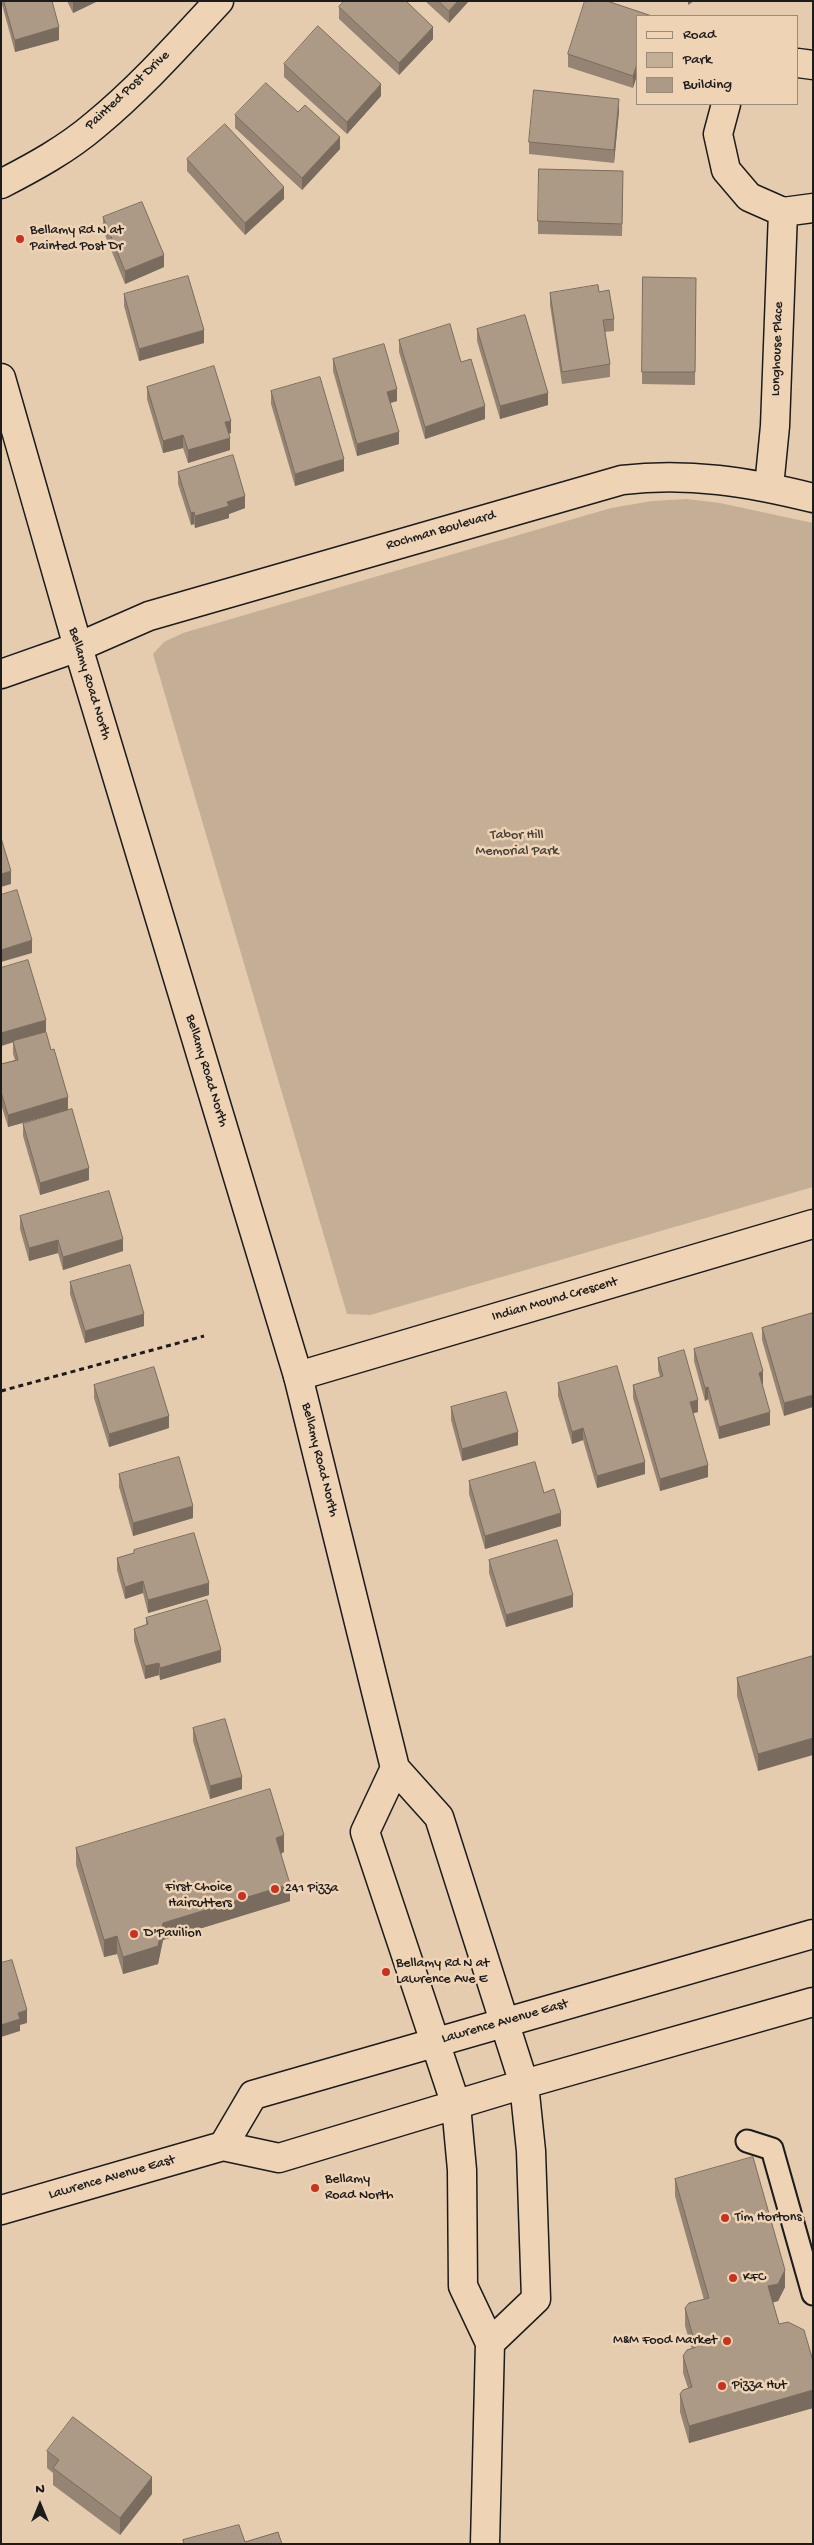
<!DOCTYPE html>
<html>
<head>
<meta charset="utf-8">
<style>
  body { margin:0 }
  #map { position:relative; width:814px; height:2545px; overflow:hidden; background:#e6ccaf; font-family:"Gochi Hand",sans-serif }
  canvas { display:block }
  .frame { position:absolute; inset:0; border:2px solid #1c1c1c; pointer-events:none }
  .legend { position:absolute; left:636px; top:15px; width:162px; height:90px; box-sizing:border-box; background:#eed3b5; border:1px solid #9a8a78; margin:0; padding:6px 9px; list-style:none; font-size:15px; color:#1c1c1c }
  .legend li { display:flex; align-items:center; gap:10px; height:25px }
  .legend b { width:25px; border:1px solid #9a8a78 }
  .north { position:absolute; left:15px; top:2480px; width:50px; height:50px; -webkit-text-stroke:4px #eed3b5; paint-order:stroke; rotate:0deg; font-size:14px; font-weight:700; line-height:20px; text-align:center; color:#1c1c1c }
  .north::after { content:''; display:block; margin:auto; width:18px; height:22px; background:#1c1c1c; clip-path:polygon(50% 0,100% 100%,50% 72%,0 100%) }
</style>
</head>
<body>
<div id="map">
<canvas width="814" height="2545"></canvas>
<div class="frame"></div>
<ul class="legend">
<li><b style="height:6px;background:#eed3b5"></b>Road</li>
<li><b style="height:14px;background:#c4af96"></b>Park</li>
<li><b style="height:14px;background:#ad9a86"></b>Building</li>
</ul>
<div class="north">N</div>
</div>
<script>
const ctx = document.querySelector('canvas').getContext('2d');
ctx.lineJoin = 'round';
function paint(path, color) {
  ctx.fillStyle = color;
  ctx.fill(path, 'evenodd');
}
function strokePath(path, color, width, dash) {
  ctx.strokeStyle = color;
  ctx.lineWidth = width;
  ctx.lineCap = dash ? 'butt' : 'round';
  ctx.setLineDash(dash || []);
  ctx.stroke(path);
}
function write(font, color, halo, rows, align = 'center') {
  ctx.font = font + ' "Gochi Hand",sans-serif';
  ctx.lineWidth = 5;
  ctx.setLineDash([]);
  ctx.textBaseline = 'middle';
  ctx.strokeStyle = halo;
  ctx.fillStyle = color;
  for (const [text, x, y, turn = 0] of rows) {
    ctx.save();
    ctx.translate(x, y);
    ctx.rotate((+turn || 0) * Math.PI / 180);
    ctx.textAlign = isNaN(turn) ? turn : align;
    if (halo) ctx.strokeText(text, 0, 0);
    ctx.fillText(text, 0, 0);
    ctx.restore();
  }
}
paint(new Path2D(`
  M687 499 720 503 813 523V1187L370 1315 347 1314 153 654 164 642 183 633 611 508 652 501Z`), '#c4af96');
const lane = new Path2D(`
  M747 2141 772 2149 813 2294`);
const street = new Path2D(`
  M798 63 813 65
  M726 104 718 134 726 170 749 197 783 212 813 208
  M1 184C34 167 67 149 95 125 140 88 179 44 219 1
  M769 487 775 426 783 212
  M1 674 78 647 149 616 622 480C688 472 749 482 813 498
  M298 1376 813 1224`);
const secondary = new Path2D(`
  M1 378 78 647 298 1376 395 1768 439 1817 524 2084 531 2151 536 2299 490 2343
  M395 1768 365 1832 456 2105 462 2170 463 2286 490 2343 485 2544
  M223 2146 253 2095 813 1934
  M1 2210 223 2146 279 2158 524 2084 813 2002`);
strokePath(lane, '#1c1c1c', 25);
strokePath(street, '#1c1c1c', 31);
strokePath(secondary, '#1c1c1c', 31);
strokePath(new Path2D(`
  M1 1391 204 1336`), '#1c1c1c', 3, [5, 4]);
strokePath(lane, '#eed3b5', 21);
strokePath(street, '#eed3b5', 28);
strokePath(secondary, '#eed3b5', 28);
paint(new Path2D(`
  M1 1H52L59 40 15 52Z
  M67 1H98L73 13Z
  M425 1H469L449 23Z
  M339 7 433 39 399 75 339 19Z
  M638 16 633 88 568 67V54Z
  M284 64 381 96 347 134 284 77Z
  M619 111 614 163 529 154V142Z
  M298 112 340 149 302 190 235 128V115Z
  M187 159 284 199 245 235 187 171Z
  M623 183 622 236 538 234V221Z
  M103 217 164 267 125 284 103 230Z
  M643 277 696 278 695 385 642 384Z
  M550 293 614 319V331L605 332 610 364V377L562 384 550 305Z
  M124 294 204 343 139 361 124 306Z
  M477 329 548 405 500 419 477 341Z
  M399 340 461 362 485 419 425 439 399 352Z
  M333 359 397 401 390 403 399 444 357 456 333 371Z
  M147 387 231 433 229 434 230 450 188 463 183 448 163 453 147 399Z
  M271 391 344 471 295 486 271 404Z
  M178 472 245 508 229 514V518L195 528 194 524 191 525 178 484Z
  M1 968 46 1032 68 1110 8 1127 1 1104V1064L15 1060 13 1054V1042L1 1046Z
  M23 1124 89 1180 40 1195 23 1136Z
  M20 1216 123 1251 63 1270 58 1253 29 1261 20 1229Z
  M70 1282 144 1326 85 1343 70 1294Z
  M813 1313 784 1416 762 1340V1328Z
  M694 1349 763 1384H762L770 1425 719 1439 708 1399 705 1401 694 1361Z
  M658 1358 698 1412 693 1413 708 1477 660 1491 633 1398V1385L660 1377 658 1370Z
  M558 1383 645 1474 597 1488 583 1440 572 1444 558 1396Z
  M94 1385 169 1428 109 1447 94 1398Z
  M451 1407 518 1445 462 1461 451 1420Z
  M119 1474 193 1518 133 1536 119 1487Z
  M469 1481 544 1493 561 1526 485 1549 469 1494Z
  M134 1550 209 1595 148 1613 143 1593 125 1599 117 1570V1558L134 1553Z
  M489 1560 573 1607 506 1627 489 1573Z
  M146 1618 221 1662 160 1680 159 1675 145 1679 134 1641V1629L146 1625Z
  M813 1656 758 1771 737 1696V1678Z
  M193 1728 242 1789 210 1799 193 1741Z
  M76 1848 284 1852 281 1854 290 1901 163 1940 158 1964 123 1974 117 1954 104 1957 76 1865Z
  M675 2179 785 2287 778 2301 773 2302 779 2324 813 2361V2408L689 2443 680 2412V2394L688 2388 683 2373V2356L692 2349 685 2326V2308L704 2300 675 2196Z
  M47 2451 152 2494 120 2535 53 2485V2473L47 2468Z`), '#958473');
paint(new Path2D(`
  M73 1H98L73 13Z
  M458 1H469L449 23V11Z
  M688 1H694L688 5Z
  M59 27V40L15 52V40Z
  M433 27V39L399 75V63Z
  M638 61V73L633 88V76Z
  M381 84V96L347 134V122Z
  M619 99V111L614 163V150Z
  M340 137V149L302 190V178Z
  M284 187V199L245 235V223Z
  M164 255V267L125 284V271Z
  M204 330V343L139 361V349Z
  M397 389V401L387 404V392Z
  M548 393V405L500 419V406Z
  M485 406V419L425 439V427Z
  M231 421V433L225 434V422Z
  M399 432V444L357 456V444Z
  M183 435V448L163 453V441Z
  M230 438V450L188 463V450Z
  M344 459V471L295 486V474Z
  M245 496V508L229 514V518L195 528V516L227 502Z
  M194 512V524L191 525V513Z
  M11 871V884L1 887V874Z
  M32 940V953L1 962V950Z
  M46 1020V1032L1 1046V1033Z
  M68 1097V1110L8 1127V1115Z
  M89 1168V1180L40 1195V1183Z
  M123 1239V1251L63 1270V1257Z
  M58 1240V1253L29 1261V1248Z
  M144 1314V1326L85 1343V1331Z
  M763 1371V1384L759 1385V1373Z
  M708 1387V1399L705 1401V1388Z
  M813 1395V1407L784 1416V1403Z
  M698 1400V1412L690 1414V1402Z
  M770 1412V1425L719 1439V1427Z
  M169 1416V1428L109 1447V1434Z
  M583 1428V1440L572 1444V1432Z
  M518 1432V1445L462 1461V1449Z
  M645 1462V1474L597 1488V1476Z
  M708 1465V1477L660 1491V1479Z
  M193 1506V1518L133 1536V1523Z
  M561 1513V1526L485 1549V1536Z
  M143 1581V1593L125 1599V1587Z
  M209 1583V1595L148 1613V1600Z
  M573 1595V1607L506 1627V1615Z
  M221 1650V1662L160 1680V1668Z
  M159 1663V1675L145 1679V1666Z
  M813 1738V1755L758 1771V1754Z
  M242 1777V1789L210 1799V1786Z
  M284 1835V1852L276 1855V1838Z
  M290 1884V1901L163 1940 158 1964 123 1974V1957L163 1923Z
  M117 1936V1954L104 1957V1940Z
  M27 2010V2023L20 2025V2031L1 2037V2025L18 2013Z
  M785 2270V2287L778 2301 768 2304V2286Z
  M813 2390V2408L689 2443V2426Z
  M152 2477V2494L120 2535V2518Z`), '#796c5e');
const building = new Path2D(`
  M4 1H52L59 27 15 40Z
  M344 1H406L433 27 399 63 339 7Z
  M439 1H458L449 11Z
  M585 1H607L652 16H638V61L633 76 568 54Z
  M318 26 381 84 347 122 284 64Z
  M266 83 298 112 305 105 340 137 302 178 235 115Z
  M534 90 619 99 614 150 529 142Z
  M225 124 284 187 245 223 187 159Z
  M539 169 623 171 622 224 538 221Z
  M142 202 164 255 125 271 103 217Z
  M188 276 204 330 139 349 124 294Z
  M643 277 696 278 695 372H642Z
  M598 285 599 292 609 290 614 319 603 320 610 364 562 372 550 293Z
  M525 315 548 393 500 406 477 329Z
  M450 324 461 362 471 359 485 406 425 427 399 340Z
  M384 344 397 389 387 392 399 432 357 444 333 359Z
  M214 366 231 421 225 422 230 438 188 450 183 435 163 441 147 387Z
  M320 377 344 459 295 474 271 391Z
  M233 455 245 496 227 502 229 506 195 516 194 512 191 513 178 472Z
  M1 838 11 871 1 874Z
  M17 890 32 940 1 950V895Z
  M28 960 46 1020 1 1033V968Z
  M46 1032 51 1050 54 1049 68 1097 8 1115 1 1092V1064L18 1060 13 1041Z
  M72 1109 89 1168 40 1183 23 1124Z
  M109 1191 123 1239 63 1257 58 1240 29 1248 20 1216Z
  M130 1265 144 1314 85 1331 70 1282Z
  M813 1313V1395L784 1403 762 1328Z
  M752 1333 763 1371 759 1373 770 1412 719 1427 708 1387 705 1388 694 1349Z
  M684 1350 698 1400 690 1402 708 1465 660 1479 633 1385 663 1376 658 1358Z
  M617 1366 645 1462 597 1476 583 1428 572 1432 558 1383Z
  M154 1367 169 1416 109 1434 94 1385Z
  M506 1392 518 1432 462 1449 451 1407Z
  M179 1457 193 1506 133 1523 119 1474Z
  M535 1462 544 1493 554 1489 561 1513 485 1536 469 1481Z
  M194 1533 209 1583 148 1600 143 1581 125 1587 117 1558 134 1553V1550Z
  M557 1540 573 1595 506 1615 489 1560Z
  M207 1600 221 1650 160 1668 159 1663 145 1666 134 1629 148 1624 146 1618Z
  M813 1656V1738L758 1754 737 1678Z
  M225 1719 242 1777 210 1786 193 1728Z
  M270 1789 284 1835 276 1838 290 1884 163 1923 158 1946 123 1957 117 1936 104 1940 76 1848Z
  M12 1960 27 2010 18 2013 20 2019 1 2025V1963Z
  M753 2157 785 2270 778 2284 768 2286 779 2324 788 2322 804 2330 813 2361V2390L689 2426 680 2394 683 2390 692 2387 683 2356 687 2350 696 2347 685 2308 689 2303 709 2298 675 2179Z
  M73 2417 152 2477 120 2518 53 2468 59 2460 47 2451Z
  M239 2525 245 2542 278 2532 282 2544H184L183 2540Z`);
paint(building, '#ad9a86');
strokePath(building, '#796c5e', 1);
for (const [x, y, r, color] of [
  [20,239,5,"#c8321e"],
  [275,1889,5,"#c8321e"],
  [242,1896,5,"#c8321e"],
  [134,1934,5,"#c8321e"],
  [386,1972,5,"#c8321e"],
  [315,2188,5,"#c8321e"],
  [725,2218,5,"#c8321e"],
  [733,2278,5,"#c8321e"],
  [727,2341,5,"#c8321e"],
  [722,2386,5,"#c8321e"]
]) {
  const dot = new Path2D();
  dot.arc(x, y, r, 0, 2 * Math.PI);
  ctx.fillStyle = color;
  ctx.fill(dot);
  strokePath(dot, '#eed3b5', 2);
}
write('14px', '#1c1c1c', '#eed3b5', [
  ["Painted Post Drive",128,91,-43],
  ["Longhouse Place",778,349,-88],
  ["Rochman Boulevard",441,531,-16],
  ["Bellamy Road North",89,684,73],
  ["Bellamy Road North",206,1071,73],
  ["Indian Mound Crescent",555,1300,-16],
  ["Bellamy Road North",319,1460,76],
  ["Lawrence Avenue East",505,2022,-16],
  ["Lawrence Avenue East",112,2178,-16]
]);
write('14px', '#1c1c1c', '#eed3b5', [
  ["Bellamy Rd N at",30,231],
  ["Painted Post Dr",30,247],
  ["First Choice",232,1888,"right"],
  ["Haircutters",232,1904,"right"],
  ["241 Pizza",285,1889],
  ["D'Pavilion",144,1934],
  ["Bellamy Rd N at",396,1964],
  ["Lawrence Ave E",396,1980],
  ["Bellamy",325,2180],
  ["Road North",325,2196],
  ["Tim Hortons",735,2218],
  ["KFC",743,2278],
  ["M&M Food Market",717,2341,"right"],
  ["Pizza Hut",732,2386]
], 'left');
write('14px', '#46413a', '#eed3b5', [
  ["Tabor Hill",517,836],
  ["Memorial Park",517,852]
]);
</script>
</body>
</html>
